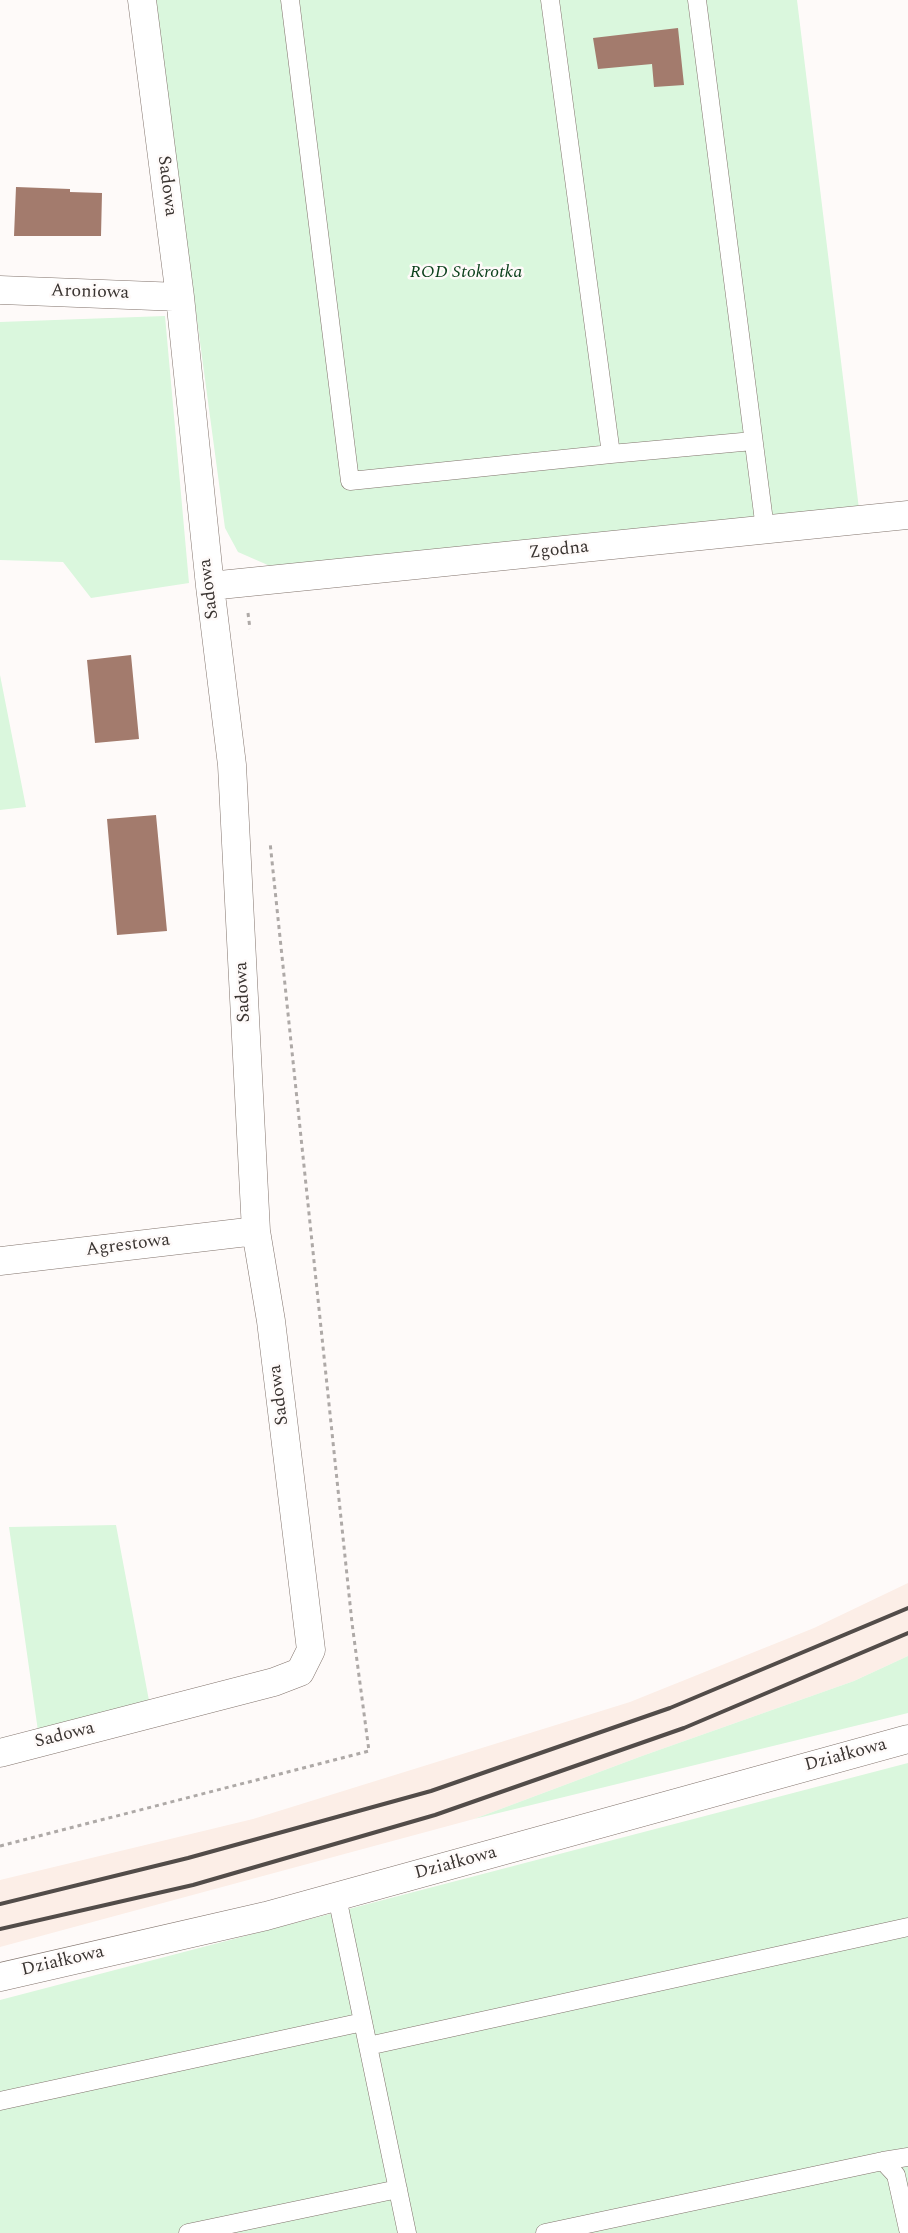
<!DOCTYPE html>
<html>
<head>
<meta charset="utf-8">
<style>
  body { margin:0 }
  canvas { display:block; background:#fefaf9 }
</style>
</head>
<body>
<canvas width="908" height="2233"></canvas>
<script>
const ctx = document.querySelector('canvas').getContext('2d');
ctx.lineJoin = 'round';
function paint(path, color) {
  ctx.fillStyle = color;
  ctx.fill(path, 'evenodd');
}
function strokePath(path, color, width, dash) {
  ctx.strokeStyle = color;
  ctx.lineWidth = width;
  ctx.lineCap = dash ? 'butt' : 'round';
  ctx.setLineDash(dash || []);
  ctx.stroke(path);
}
function write(font, color, halo, rows, align = 'center') {
  ctx.font = font + ' Spectral,serif';
  ctx.lineWidth = 5;
  ctx.setLineDash([]);
  ctx.textBaseline = 'middle';
  ctx.strokeStyle = halo;
  ctx.fillStyle = color;
  for (const [text, x, y, turn = 0] of rows) {
    ctx.save();
    ctx.translate(x, y);
    ctx.rotate((+turn || 0) * Math.PI / 180);
    ctx.textAlign = isNaN(turn) ? turn : align;
    if (halo) ctx.strokeText(text, 0, 0);
    ctx.fillText(text, 0, 0);
    ctx.restore();
  }
}
paint(new Path2D(`
  M908 1583V1656L854 1681 642 1756 474 1819 0 1947V1880L253 1819 630 1702 814 1628Z`), '#fceee7');
paint(new Path2D(`
  M154 0H797L859 509 270 566 238 552 225 528Z
  M165 316 189 583 91 598 63 562 0 560V322Z
  M0 675 26 807 0 810Z
  M116 1525 150 1706 39 1738 9 1527Z
  M908 1656V1713L474 1819 642 1756 854 1681Z
  M908 1763V2233H0V2000Z`), '#daf7dd');
paint(new Path2D(`
  M678 28 684 85 654 87 652 64 598 69 593 38Z
  M16 187 70 189V192L102 193 101 236H14Z
  M131 655 139 739 95 743 87 660Z
  M156 815 167 931 117 935 107 819Z`), '#a37b6d');
const lane = new Path2D(`
  M290 0 350 481 611 454
  M550 0 611 454 753 441
  M697 0 765 529
  M337 1897 407 2233
  M368 2046 908 1927
  M0 2101 363 2022
  M883 2161 908 2157
  M188 2233 398 2189
  M545 2233 883 2161 896 2175 908 2229`);
const street = new Path2D(`
  M0 290 180 297
  M210 586 908 515
  M0 1261 256 1231
  M0 1753 274 1682 300 1672 311 1650 271 1321 256 1231 232 765 210 586 180 297 142 0
  M0 1977 266 1916 908 1739`);
strokePath(lane, '#82746d', 19);
strokePath(street, '#82746d', 29);
strokePath(new Path2D(`
  M248 613 250 629
  M0 1846 369 1751 352 1623 270 842`), '#aea9a7', 3, [4, 4]);
strokePath(lane, '#fff', 18);
strokePath(street, '#fff', 28);
strokePath(new Path2D(`
  M0 1904 188 1858 431 1791 670 1708 908 1608
  M0 1929 193 1885 435 1815 684 1728 908 1633`), '#524c49', 4);
write('18px', '#393330', '#fefaf9', [
  ["Sadowa",166,186,83],
  ["Aroniowa",90,293,2],
  ["Zgodna",559,551,-6],
  ["Sadowa",210,589,-97],
  ["Sadowa",244,992,-93],
  ["Agrestowa",128,1246,-7],
  ["Sadowa",280,1395,-97],
  ["Sadowa",65,1736,-14],
  ["Działkowa",846,1756,-15],
  ["Działkowa",456,1864,-15],
  ["Działkowa",63,1962,-13]
]);
write('italic 18px', '#0c411c', '#fefaf9', [
  ["ROD Stokrotka",466,273]
]);
</script>
</body>
</html>
